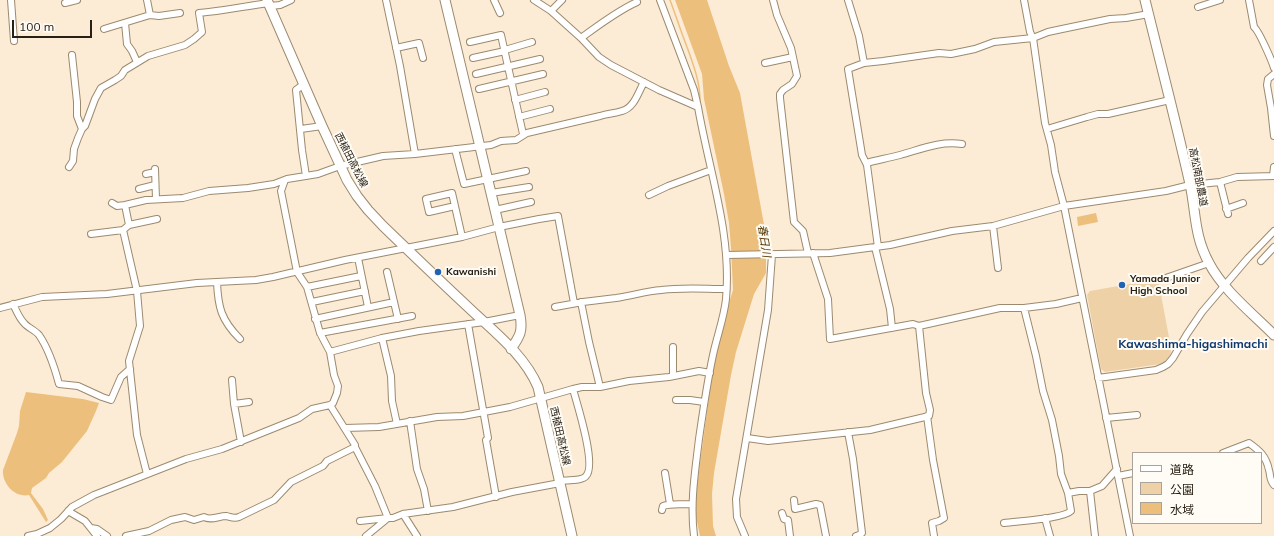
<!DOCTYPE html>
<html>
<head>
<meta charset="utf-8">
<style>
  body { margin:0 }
  #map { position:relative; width:1274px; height:536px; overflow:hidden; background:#fcecd5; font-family:Mulish,"Noto Sans JP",sans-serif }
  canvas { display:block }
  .legend { position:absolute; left:1132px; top:452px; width:130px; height:72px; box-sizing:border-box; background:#fffbf5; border:1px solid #a9a39b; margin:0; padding:5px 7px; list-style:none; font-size:12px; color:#272015 }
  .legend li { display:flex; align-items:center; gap:8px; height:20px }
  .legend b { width:20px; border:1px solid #a9a39b }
  .scale { position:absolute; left:12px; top:20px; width:80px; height:18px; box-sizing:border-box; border:2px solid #272015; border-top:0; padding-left:5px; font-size:12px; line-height:14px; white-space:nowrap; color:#272015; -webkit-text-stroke:3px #fffbf5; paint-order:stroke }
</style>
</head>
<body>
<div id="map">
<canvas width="1274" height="536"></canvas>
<ul class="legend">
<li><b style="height:5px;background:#fff"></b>道路</li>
<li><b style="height:11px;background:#efd1a7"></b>公園</li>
<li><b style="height:11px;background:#edbf7d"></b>水域</li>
</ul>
<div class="scale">100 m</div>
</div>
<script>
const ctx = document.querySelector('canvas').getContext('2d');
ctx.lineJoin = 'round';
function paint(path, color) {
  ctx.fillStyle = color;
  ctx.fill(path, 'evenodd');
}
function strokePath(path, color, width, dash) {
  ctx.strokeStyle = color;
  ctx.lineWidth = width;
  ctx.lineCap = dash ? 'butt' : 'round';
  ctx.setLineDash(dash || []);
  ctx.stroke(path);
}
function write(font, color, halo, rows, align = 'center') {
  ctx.font = font + ' Mulish,"Noto Sans JP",sans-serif';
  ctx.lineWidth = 4;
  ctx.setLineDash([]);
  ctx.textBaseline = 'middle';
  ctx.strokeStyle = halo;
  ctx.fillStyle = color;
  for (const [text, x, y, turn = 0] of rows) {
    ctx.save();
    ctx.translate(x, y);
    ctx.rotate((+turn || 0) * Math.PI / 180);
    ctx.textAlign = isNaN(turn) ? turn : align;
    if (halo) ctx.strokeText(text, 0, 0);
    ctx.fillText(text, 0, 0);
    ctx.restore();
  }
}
paint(new Path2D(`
  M1152 280 1159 284 1171 348C1171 356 1169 361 1161 364L1105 372 1101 369 1087 295 1090 291Z`), '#efd1a7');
paint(new Path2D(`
  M675 0H707L729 66 740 93 765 230 766 252V273L754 294 736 352 731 375 714 473 712 494 713 526 716 536H700L696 517 695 501 714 359 724 319 733 290 731 248 729 223 724 194 704 99 702 74Z
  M1096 213 1098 222 1078 226 1077 217Z
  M26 392 83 399 99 403 96 411 87 431 62 462 49 473 46 478 32 488 31 493 43 509 48 520 46 522 29 495C15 498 2 484 3 470L17 433 19 426 20 411Z`), '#edbf7d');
strokePath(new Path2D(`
  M670 0C676 16 681 32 687 47 694 66 701 85 700 105`), '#edbf7d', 1.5);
const street = new Path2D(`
  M11 0 14 41
  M147 0 150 15
  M386 0 400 66 415 154
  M494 0 500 13
  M534 0 551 11 581 38 599 57 611 65 659 90 698 107C709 171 732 234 726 299 724 318 717 336 713 355 707 383 703 411 699 439 695 472 690 503 694 536
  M660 0 694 90 698 107
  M773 0 777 15 791 48 797 76 792 84 783 90 780 94V98L794 222 803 231 808 253
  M848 0 859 36 864 63
  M1024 0 1030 32 1033 38 1045 123 1051 145 1055 172 1064 206 1130 536
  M1249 0 1254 27C1259 31 1272 61 1274 68
  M65 3 77 0
  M270 6 280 5 291 0
  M1198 7 1220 0
  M551 11 562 0
  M125 23 127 44 132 51 137 62
  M104 29 150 15 159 16 180 13
  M581 38C599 25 617 11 637 2
  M470 42 501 35 523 134
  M396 48 419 43 423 58
  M505 50 532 42
  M72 55 77 102V116L82 129
  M473 58 505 51
  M765 63 793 57
  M476 74 540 59
  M1274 74 1268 79 1267 85 1271 108 1274 136
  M304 84 296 90 302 150 306 176
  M479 89 543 74
  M515 100 545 92
  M519 117 550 109
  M301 129 322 126
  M1047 129 1087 117 1098 114H1108L1170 100
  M455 149 464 184 526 171
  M866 163C877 160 889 158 900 155 922 149 939 141 962 144
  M69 167 73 161 74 149 78 138 82 129 85 126 95 99 101 88 115 80 121 76 125 70 148 56 185 45 194 39 202 32 199 13C223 11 245 6 269 3
  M155 169 156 199
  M146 174 155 172
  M1273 176 1274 167
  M1220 182 1228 214
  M139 189 155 185
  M491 193 529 187
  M649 195 668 186 711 170
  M112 203 117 206 125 205 146 200 183 198 209 191 248 188 274 184 287 179 318 174 340 166 383 156 415 154 491 145 501 141 516 140 527 133 600 116C609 113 613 114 622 111 634 108 638 93 644 82
  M125 205 129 225
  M455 206 429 212 426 199 452 193 462 237
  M1226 209 1243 203
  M495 210 531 202
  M993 226 998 268
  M123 230 137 291 140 326 129 361 137 435 147 474
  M91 234 123 230 129 225 157 219
  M875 247 890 309 892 328
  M878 247 867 165 862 155 848 69 864 63 883 61 939 53 951 54 975 49 994 42 1033 38 1048 32 1062 29 1110 19 1126 18 1149 14
  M813 253 828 299 830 339 913 324 919 326
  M727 255 830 253 890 245 952 231 993 226 1064 206 1166 191 1190 185 1220 182 1237 177 1274 176
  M358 258 368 307
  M1261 261 1274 247
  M387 272 398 319
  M1160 280 1209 263
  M217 282C218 307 221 320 240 339
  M307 287 361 276
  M312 302 365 291
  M581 302 589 342 600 387
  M13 304C16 310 19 318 24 323 28 328 35 330 39 335 48 348 55 369 59 384L78 386 102 397 111 400 121 377 130 369
  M555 307C575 303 595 300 616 298 631 296 646 291 661 290 683 287 705 289 726 289
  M0 308 42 297 107 294 197 283 256 280 273 277 345 260 462 237 499 227 539 219 558 216 574 303
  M315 319 394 302
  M468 324 488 438 486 440 496 497
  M320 333 412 316
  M382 338 391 376 392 401 397 424
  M330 352 382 338 419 331 484 322 520 315
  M673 376V347
  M1098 378 1156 370 1163 367 1168 364 1173 358 1187 334 1202 312 1248 258 1274 231
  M232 380 234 404 241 442
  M573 389 582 387H600L629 381 669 377 699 371 710 373
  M676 400H690L704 402
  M234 404 249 402
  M330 405 355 445V447L375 486 388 518 360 521
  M927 416 933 460 944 518 939 521 932 523 934 536
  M1106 418 1137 415
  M410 421 417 469 424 489 428 511
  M345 428 379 427 437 417 463 416 510 407 573 389C577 404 597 465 586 476 583 481 566 480 559 481
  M848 432 853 459 862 533 859 535 856 536
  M747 438 768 441 870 430 929 416 930 410 926 393 919 326 1000 308H1024L1056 304 1082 298
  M1223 453 1249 443C1260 451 1266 456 1269 470 1271 477 1269 479 1274 485
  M665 473 670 504
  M1118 476 1133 473
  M1090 491 1095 536
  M1068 493 1079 491H1090L1102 486 1117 469
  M794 500 795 509 816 504 820 505 826 536
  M662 510 663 506C672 503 682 505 692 504
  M68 511 85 521 97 536
  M782 513 784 519 788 520 790 536
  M403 514 417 536
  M1045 518 1050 536
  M1004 523C1017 521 1063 519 1071 511L1068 493 1061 474 1059 456 1052 420 1043 391 1036 356 1024 308
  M91 528 97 529 107 536
  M28 536 37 534 50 528 61 519 72 507 94 495 186 459 222 449 299 418 312 409 330 405 333 403 337 393 338 386 334 375 330 352 320 333 307 287 297 272 281 191 285 180
  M126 536 149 531 171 520 185 517 194 520 204 517C211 521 219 516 226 516 231 517 234 519 239 517L274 500 291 482 323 466 327 461 355 447
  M366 536 388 518H393L403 514 453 507 512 492 560 483
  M745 536 737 517 736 499 768 310 772 255`);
const secondary = new Path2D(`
  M267 0 322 126 347 180 357 196 368 210 383 226C411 253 439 280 468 307 493 331 524 354 538 387L572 536
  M445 0 520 315C523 331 520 336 511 349
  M1145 0C1160 61 1176 122 1190 184 1196 212 1194 236 1209 263 1223 290 1252 313 1274 335`);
strokePath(street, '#9c8a6f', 8);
strokePath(secondary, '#9c8a6f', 11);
strokePath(street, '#fff', 6);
strokePath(secondary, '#fff', 9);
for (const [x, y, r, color] of [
  [438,272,4,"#2262b3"],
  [1122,285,4,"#2262b3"]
]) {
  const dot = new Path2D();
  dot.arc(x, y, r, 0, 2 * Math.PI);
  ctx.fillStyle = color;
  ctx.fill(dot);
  strokePath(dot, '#fffbf5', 1.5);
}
write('10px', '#272015', '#fffbf5', [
  ["西植田高松線",351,160,63],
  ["高松南部農道",1198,177,79],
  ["西植田高松線",560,436,77]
]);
write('bold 10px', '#272015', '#fffbf5', [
  ["Kawanishi",446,272],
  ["Yamada Junior",1130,279],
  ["High School",1130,291]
], 'left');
write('italic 11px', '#563800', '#fffbf5', [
  ["春日川",764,241,81]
]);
write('bold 12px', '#10396d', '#fffbf5', [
  ["Kawashima-higashimachi",1193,344]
]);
</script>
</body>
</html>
